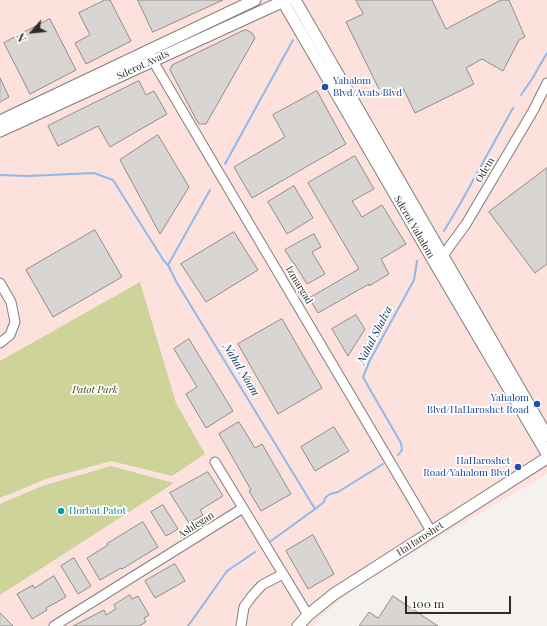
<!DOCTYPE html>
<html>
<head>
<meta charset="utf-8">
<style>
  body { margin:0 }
  #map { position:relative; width:547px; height:626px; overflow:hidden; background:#f5f1ee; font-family:"Playfair Display",serif }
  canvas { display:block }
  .north { position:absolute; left:12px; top:12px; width:40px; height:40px; -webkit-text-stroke:3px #fff; paint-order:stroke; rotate:243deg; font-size:11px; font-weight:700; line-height:16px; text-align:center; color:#2e2c2b }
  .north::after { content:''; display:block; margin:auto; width:14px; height:18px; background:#2e2c2b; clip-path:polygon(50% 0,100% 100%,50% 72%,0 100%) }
  .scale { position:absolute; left:405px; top:596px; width:106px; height:18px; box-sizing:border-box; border:2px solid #2e2c2b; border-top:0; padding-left:5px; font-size:12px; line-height:14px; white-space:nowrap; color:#2e2c2b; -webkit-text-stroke:3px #fff; paint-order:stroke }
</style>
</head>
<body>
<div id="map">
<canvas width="547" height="626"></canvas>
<div class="north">N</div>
<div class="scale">100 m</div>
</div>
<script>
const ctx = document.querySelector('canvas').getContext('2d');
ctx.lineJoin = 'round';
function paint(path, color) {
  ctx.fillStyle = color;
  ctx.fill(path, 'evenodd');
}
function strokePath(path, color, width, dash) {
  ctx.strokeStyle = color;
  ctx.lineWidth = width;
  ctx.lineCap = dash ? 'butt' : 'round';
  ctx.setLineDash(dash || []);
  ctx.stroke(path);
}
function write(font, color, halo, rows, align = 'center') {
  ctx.font = font + ' "Playfair Display",serif';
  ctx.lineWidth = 3.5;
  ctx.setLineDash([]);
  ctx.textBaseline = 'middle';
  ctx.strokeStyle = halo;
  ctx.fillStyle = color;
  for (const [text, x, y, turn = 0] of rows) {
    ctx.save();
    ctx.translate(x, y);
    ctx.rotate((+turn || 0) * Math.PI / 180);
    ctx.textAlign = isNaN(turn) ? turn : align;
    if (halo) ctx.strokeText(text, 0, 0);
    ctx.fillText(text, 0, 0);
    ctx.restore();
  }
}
paint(new Path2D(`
  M0 0H547V474L353 588 320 618 314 626H0Z`), '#fce1dd');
paint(new Path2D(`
  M140 282 176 403 205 454 172 476 111 461 46 479 0 498V361Z
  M111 466 174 483 0 595V504L42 486Z`), '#ced499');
strokePath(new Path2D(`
  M521 95 532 79 547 53
  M225 164 293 40
  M0 175 28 176 94 173 113 180 164 261 168 265
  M210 190 168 265 177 283 315 509 271 541
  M444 231 460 204 513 108
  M398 455 402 450 401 443 368 386 363 377 370 360 414 280 417 261
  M315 509 324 502 325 498 330 494 338 492 383 464
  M188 626 227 571 255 552`), '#8fb8eb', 2);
const building = new Path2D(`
  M105 0H110L131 41 86 64 75 43 90 35 79 13Z
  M138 0H223L153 32Z
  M356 0H432L446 29 501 0H509L525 37 519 40 503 71 482 59 466 68 474 84 415 113 403 88 383 97 346 22 363 14Z
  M50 19 76 70 30 94 4 43Z
  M247 30 252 33 255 38 206 124H199L196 119 170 70 172 65 242 31Z
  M0 78 9 97 0 102Z
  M139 81 146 95 154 91 167 114 110 147 98 126 58 146 48 126Z
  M317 91 346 144 252 198 234 167 285 137 273 115Z
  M158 135 189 187 160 234 120 160Z
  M355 156 374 189 352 201 362 217 382 205 406 244 381 259 389 274 369 286V284L318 313 309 298 359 269 308 183Z
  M547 168V264L535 273 489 212Z
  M294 186 313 218 287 234 268 202Z
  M95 230 122 277 53 317 26 270Z
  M234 232 258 270 206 302 181 264Z
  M314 234 321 247 312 252 325 274 307 284 294 263H293L285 250Z
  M356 315 365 329 348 356 332 329Z
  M282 319 322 388 278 414 238 344Z
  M189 339 233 411 206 428 186 394 197 387 174 349Z
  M239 422 255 448 262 444 291 494 261 511 249 491 251 490 234 460 219 434Z
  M334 427 349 451 315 471 301 447Z
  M208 472 223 496 200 510 203 515 189 523 170 493Z
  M163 505 178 529 166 536 151 512Z
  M143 522 158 547 122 569 121 568 100 580 87 558 108 545 107 544Z
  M313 535 334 574 308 589 286 551Z
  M74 558 91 586 78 594 61 566Z
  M175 564 185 581 155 598 145 581Z
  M54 576 66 597 46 608 47 610 32 619 17 594 33 585 34 588Z
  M130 595 132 599 138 596 149 615 144 618 146 622 139 626H73L104 610 106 615 116 609 114 605Z
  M393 596 438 626H359L369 612 378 618Z
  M0 613 13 626H0Z`);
paint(building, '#d9d5d2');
strokePath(building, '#918e8b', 1);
const minor = new Path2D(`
  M150 56 431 531
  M439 261 466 224 533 111 547 83
  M0 283 11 302 15 322 10 335 0 343
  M215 462 243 508
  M54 626 243 508 308 615
  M241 626 244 607 252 596 262 585 283 574`);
const tertiary = new Path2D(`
  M282 0 436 265 546 452H547
  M295 0 547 436
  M0 121 255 0
  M0 131 286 0
  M298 626 308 615 334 594 547 458`);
strokePath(minor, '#817e7b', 11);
strokePath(tertiary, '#817e7b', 13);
strokePath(minor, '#fff', 9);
strokePath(tertiary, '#fff', 11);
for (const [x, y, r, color] of [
  [325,87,4,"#1a4fb4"],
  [537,404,4,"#1a4fb4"],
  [518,467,4,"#1a4fb4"],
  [61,511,4,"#0f9aa8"]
]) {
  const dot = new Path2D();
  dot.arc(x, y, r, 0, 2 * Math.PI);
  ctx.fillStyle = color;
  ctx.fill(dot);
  strokePath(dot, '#fff', 1.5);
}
write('10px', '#2e2c2b', '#fff', [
  ["Sderot Avats",143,65,-25],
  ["Odem",485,170,-59],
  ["Sderot Yahalom",414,227,60],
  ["Izmargad",299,285,59],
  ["Ashlegan",196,525,-32],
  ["HaHaroshet",420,539,-33]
]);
write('10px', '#164399', '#fff', [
  ["Yahalom",333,81,"left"],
  ["Blvd/Avats Blvd",333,93,"left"],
  ["Yahalom",529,398],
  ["Blvd/HaHaroshet Road",529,410],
  ["HaHaroshet",510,461],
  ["Road/Yahalom Blvd",510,473]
], 'right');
write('italic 10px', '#414413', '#fff', [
  ["Patot Park",95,390]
]);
write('10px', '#0d838f', '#fff', [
  ["Horbat Patot",69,511]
], 'left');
write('italic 11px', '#0b3664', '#fff', [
  ["Nahal Shalva",375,335,-63],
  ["Nahal Noam",241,370,59]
]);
</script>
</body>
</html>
